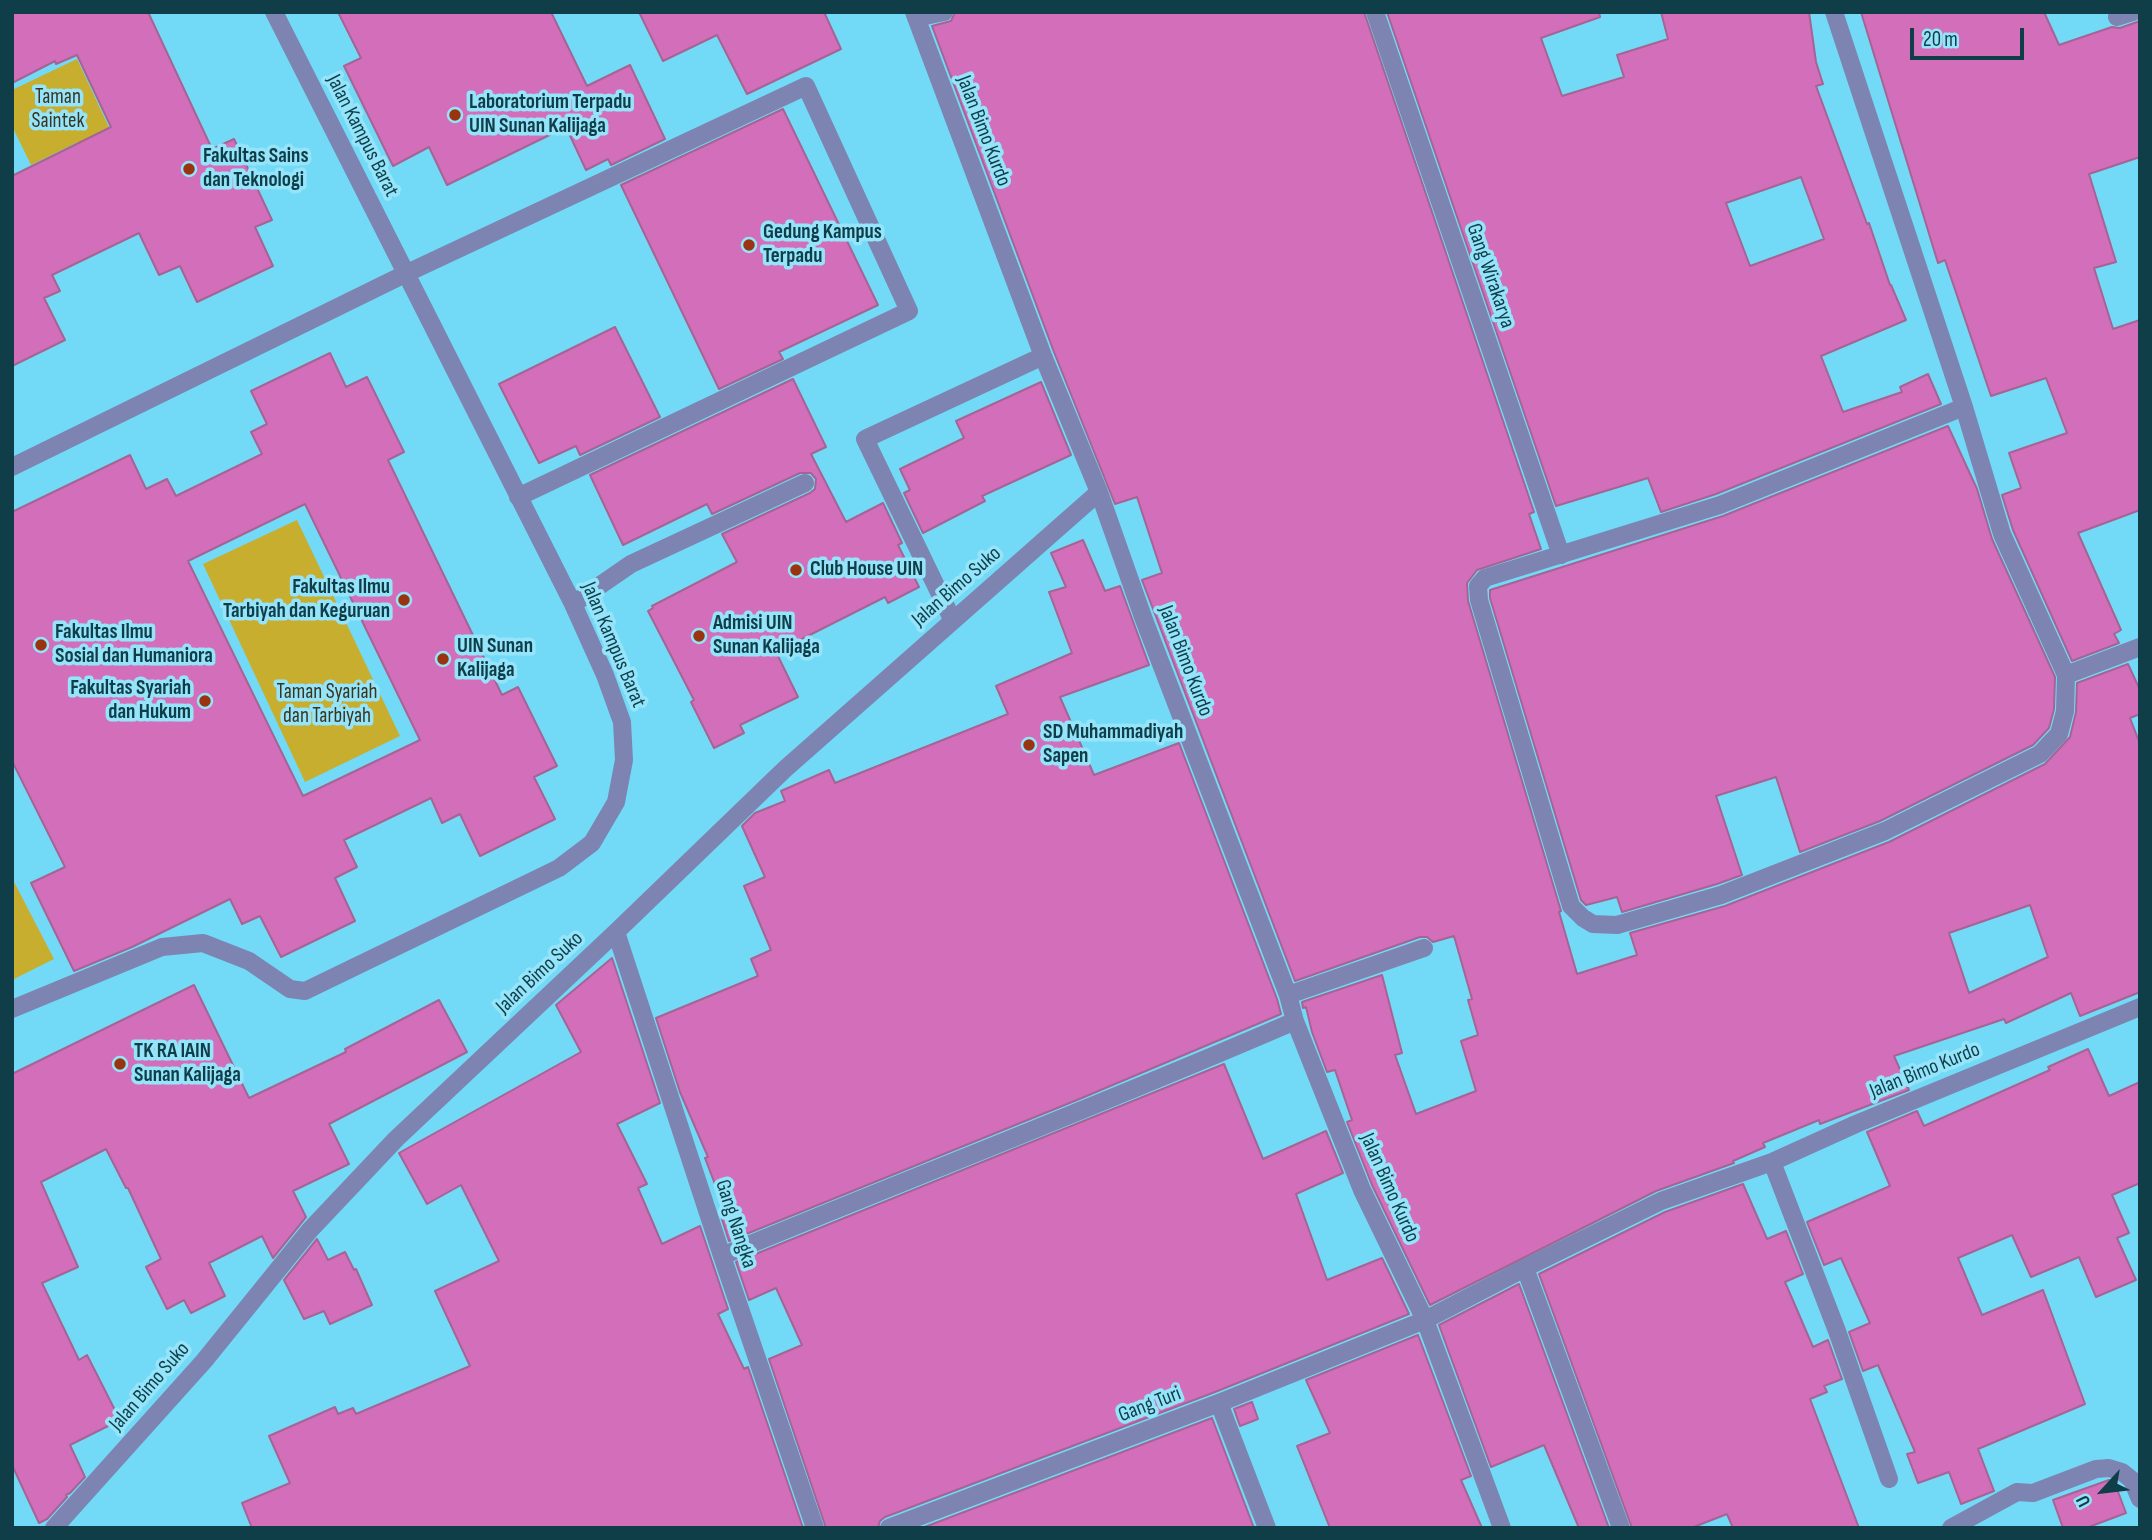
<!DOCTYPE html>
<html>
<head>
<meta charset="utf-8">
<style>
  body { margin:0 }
  #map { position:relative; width:2152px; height:1540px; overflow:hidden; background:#72daf6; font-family:"Sofia Sans Condensed",sans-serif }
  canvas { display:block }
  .frame { position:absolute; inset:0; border:14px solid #0f3e49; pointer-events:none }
  .north { position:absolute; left:2068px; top:1456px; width:70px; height:70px; -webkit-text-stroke:5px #95e4fa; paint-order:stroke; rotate:243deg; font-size:19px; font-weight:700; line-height:28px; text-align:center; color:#0f3e49 }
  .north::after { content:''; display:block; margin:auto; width:24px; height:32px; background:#0f3e49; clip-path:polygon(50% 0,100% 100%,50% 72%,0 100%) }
  .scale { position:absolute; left:1910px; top:28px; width:114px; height:32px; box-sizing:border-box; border:4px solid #0f3e49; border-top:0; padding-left:9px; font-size:21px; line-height:24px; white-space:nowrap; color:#0f3e49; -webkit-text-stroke:5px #95e4fa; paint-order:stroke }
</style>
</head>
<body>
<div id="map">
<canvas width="2152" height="1540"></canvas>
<div class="frame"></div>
<div class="north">U</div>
<div class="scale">20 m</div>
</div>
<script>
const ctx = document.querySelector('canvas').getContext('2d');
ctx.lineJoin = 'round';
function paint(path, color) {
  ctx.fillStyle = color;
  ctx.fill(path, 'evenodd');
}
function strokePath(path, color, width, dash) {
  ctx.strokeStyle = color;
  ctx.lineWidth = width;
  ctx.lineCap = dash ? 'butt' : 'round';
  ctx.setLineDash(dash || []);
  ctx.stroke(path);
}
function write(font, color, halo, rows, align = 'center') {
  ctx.font = font + ' "Sofia Sans Condensed",sans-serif';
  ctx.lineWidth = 7;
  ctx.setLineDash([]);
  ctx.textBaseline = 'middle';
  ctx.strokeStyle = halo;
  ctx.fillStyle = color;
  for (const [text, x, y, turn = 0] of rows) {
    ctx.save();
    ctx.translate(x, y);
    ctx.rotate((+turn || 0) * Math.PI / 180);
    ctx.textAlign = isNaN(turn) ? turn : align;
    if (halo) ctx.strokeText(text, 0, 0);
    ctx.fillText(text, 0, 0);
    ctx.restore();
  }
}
paint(new Path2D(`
  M77 59 128 168 97 182 78 142 31 165 12 126V90Z
  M297 520 400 736 305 782 203 564Z
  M12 878 54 959 12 980Z`), '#c7ae2f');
const building = new Path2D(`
  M12 12H148L212 149 234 139 272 220 255 227 273 266 197 302 180 266 159 275 139 233 52 275 60 291 44 298 65 340 12 366V176L111 127 77 55 56 64 55 61 12 83Z
  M338 12H551L587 86 630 65 665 139 611 165 608 159 586 170 566 127 447 185 429 147 393 166 344 66 361 58Z
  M639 12H824L841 49 747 94 717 35 663 61Z
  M955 12H1364L1534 512 1529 514 1541 549 1477 570 1467 583 1468 601 1561 911 1559 912 1577 974 1637 955 1630 933 1725 906 1889 842 2045 764 2070 737 2076 712 2077 683 2128 664 2140 690V714L2130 718 2140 744V992L2080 1016 2071 993 2006 1023 2004 1019 1894 1056 1909 1090 1820 1124 1819 1120 1763 1143 1765 1147 1733 1161 1734 1163 1656 1191 1430 1305 1372 1185 1347 1122 1352 1120 1335 1070 1327 1072 1312 1032 1306 1007 1303 1008 1302 1002 1382 975 1402 1053 1395 1055 1416 1114 1476 1091 1461 1041 1478 1035 1468 1000 1472 999 1454 936 1433 942 1427 937H1420L1295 981 1142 580 1162 573 1137 497 1115 504 1054 352 932 26 951 21ZM2030 905 2048 957 1969 993 1949 933Z
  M1387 12H1599L1600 17 1541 38 1562 96 1624 77 1617 55 1668 39 1661 12H1809L1816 62 1823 84 1816 86 1867 224 1869 223 1890 285H1891L1906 320 1821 356 1843 412 1902 392 1900 387 1928 374 1941 404 1716 494 1661 512 1648 478 1556 506ZM1801 177 1824 239 1750 266 1726 203Z
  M1861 12H2044L2059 45 2112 27 2120 28 2140 21V157L2089 174 2116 262 2094 268 2113 329 2140 320V510L2078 533 2121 630 2114 634 2119 643 2072 661 2013 530 2002 495 2021 488 2009 453 2067 433 2046 378 1991 396 1945 260 1938 263Z
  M783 109 878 305 779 352 783 359 719 389 621 185Z
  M615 327 660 417 580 455 576 446 539 463 499 384Z
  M330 353 346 387 367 377 404 452 388 460 502 695 518 687 557 766 534 777 555 819 480 856 460 814 442 823 431 798 344 840 357 867 335 878 355 921 281 957 260 916 242 924 230 899 132 947 74 971 31 883 65 867 12 761V512L130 455 146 489 167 479 176 496 262 454 251 432 267 424 251 391ZM305 504 420 740 303 796 188 561Z
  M793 379 826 447 811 454 846 522 883 503 902 543 898 545 919 587 888 603 885 597 776 652 798 697 740 725 744 733 714 748 691 702 694 700 648 611 653 608 652 606 737 562 722 534 810 493 815 489 816 479 811 473H800L712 514 707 504 623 545 590 475Z
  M1041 382 1071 455 982 496 985 501 923 533 904 493 910 490 900 469 964 438 956 421Z
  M1948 426 1977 489 1992 539 2055 677 2054 709 2049 728 2033 745 1880 821 1800 852 1776 777 1716 796 1742 875 1717 884 1622 912 1617 897 1586 905 1581 900 1490 598V590L1723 516Z
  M1083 540 1105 591 1120 586 1149 665 1060 697 1094 775 1179 743 1277 999 1281 1014 1077 1100 729 1241 721 1216 726 1213 705 1158 708 1157 680 1092 656 1018 758 976 751 959 771 950 744 886 765 877 742 826 755 813 785 801 781 791 829 770 835 783 1008 714 996 686 1072 653 1049 592 1066 587 1051 553Z
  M612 958 660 1103 617 1124 647 1184 638 1188 662 1244 700 1226 728 1309 718 1314 744 1369 748 1367 803 1528H252L242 1503 290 1483 269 1436 335 1407 338 1414 353 1408 356 1414 470 1366 435 1291 499 1261 461 1185 427 1204 399 1153 581 1052 556 1005Z
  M194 985 249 1098 346 1052 345 1049 439 1000 467 1052 329 1124 349 1164 293 1191 306 1217 273 1258 262 1236 209 1263 225 1296 191 1313 184 1300 167 1309 146 1267 161 1259 128 1188H126L106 1149 41 1182 78 1267 42 1283 79 1360 87 1355 120 1420 70 1445 85 1477 70 1493 66 1495 67 1497 47 1519 39 1523 12 1465V1074Z
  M2088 1049 2109 1096 2140 1082V1183L2112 1195 2129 1233 2117 1238 2136 1280 2096 1297 2079 1257 2031 1277 2012 1235 1958 1258 1982 1315 2043 1290 2085 1404 1978 1449 1994 1491 1961 1504 1949 1472 1918 1483 1907 1454 1915 1452 1878 1365 1863 1371 1849 1332 1870 1323 1841 1258 1824 1265 1807 1222 1890 1186 1867 1132 1917 1111 1924 1126 2050 1070 2048 1067Z
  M1224 1064 1263 1159 1326 1131 1343 1173 1296 1194 1327 1280 1382 1258 1409 1314 1215 1392 885 1517 880 1521 878 1528H826L769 1359 802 1345 776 1288 749 1300 736 1262Z
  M1743 1184 1767 1239 1786 1231 1803 1274 1785 1282 1813 1347 1828 1340 1842 1379 1824 1386 1827 1392 1810 1399 1859 1528H1733L1727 1514 1691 1528H1632L1539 1274 1665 1212Z
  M317 1239 328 1260 345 1252 354 1270 356 1269 372 1305 330 1324 324 1311 304 1319 284 1280Z
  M1519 1284 1609 1528H1579L1544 1445 1491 1467 1439 1325Z
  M1418 1335 1471 1476 1461 1480 1482 1528H1330L1297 1446 1330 1433 1306 1380Z
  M1252 1402 1258 1419 1240 1426 1234 1409Z
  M1212 1418 1254 1528H922Z
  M2109 1480 2114 1481 2126 1513 2086 1528H2063L2053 1500Z`);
paint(building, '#d36fba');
strokePath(building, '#a56494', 2);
strokePath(new Path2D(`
  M914 12 1043 356 1099 492 1143 617 1288 995 1295 1021 1362 1190 1425 1320 1502 1528
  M1375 12 1561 555
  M1834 12 1964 407 2002 534 2066 675 2065 711 2059 734 2040 754 1885 831 1721 895 1617 925 1593 924 1583 918 1571 906 1479 600 1478 586 1485 578 1720 505 1964 407
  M2117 17 2133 12
  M916 18 944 12
  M12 467 405 274 806 86 909 311 518 497
  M573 604 631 564 805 483
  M953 621 865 439 1043 356
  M2066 675 2140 647
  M616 932 722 1256 815 1528
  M1288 995 1424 948
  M12 1009 162 947 203 943 249 961 290 989 305 991 559 868 592 843 616 802 624 760 622 722 605 675 573 604 274 12
  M1772 1162 1837 1331 1889 1479
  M722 1256C913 1177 1106 1103 1295 1021
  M1525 1268 1621 1528
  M1219 1403 1267 1528
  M54 1528 204 1361 310 1230 396 1139 616 932 785 769 1099 492
  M889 1528 1219 1403 1425 1320 1525 1268 1661 1201 1772 1162 1856 1124 2140 1007
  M1951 1528 2017 1492 2033 1493 2096 1469 2109 1468 2122 1472 2132 1480 2140 1499`), '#7d84b2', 18);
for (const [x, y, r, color] of [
  [455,115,7,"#9a330f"],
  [189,169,7,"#9a330f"],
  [749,245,7,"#9a330f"],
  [796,570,7,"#9a330f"],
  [404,600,7,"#9a330f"],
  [699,636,7,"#9a330f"],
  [41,645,7,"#9a330f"],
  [443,659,7,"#9a330f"],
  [205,701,7,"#9a330f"],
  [1029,745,7,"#9a330f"],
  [120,1064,7,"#9a330f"]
]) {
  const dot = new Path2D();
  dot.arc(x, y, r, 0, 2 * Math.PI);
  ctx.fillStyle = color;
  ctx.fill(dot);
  strokePath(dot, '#95e4fa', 2.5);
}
write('21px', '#3a351f', '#95e4fa', [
  ["Taman",58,98],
  ["Saintek",58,122],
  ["Taman Syariah",327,693],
  ["dan Tarbiyah",327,717]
]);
write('bold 21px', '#0f3e49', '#95e4fa', [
  ["Laboratorium Terpadu",469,103],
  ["UIN Sunan Kalijaga",469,127],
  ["Fakultas Sains",203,157],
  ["dan Teknologi",203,181],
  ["Gedung Kampus",763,233],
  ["Terpadu",763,257],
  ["Club House UIN",810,570],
  ["Fakultas Ilmu",390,588,"right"],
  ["Tarbiyah dan Keguruan",390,612,"right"],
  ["Admisi UIN",713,624],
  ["Sunan Kalijaga",713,648],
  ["Fakultas Ilmu",55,633],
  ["Sosial dan Humaniora",55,657],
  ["UIN Sunan",457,647],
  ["Kalijaga",457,671],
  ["Fakultas Syariah",191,689,"right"],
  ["dan Hukum",191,713,"right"],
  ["SD Muhammadiyah",1043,733],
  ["Sapen",1043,757],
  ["TK RA IAIN",134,1052],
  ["Sunan Kalijaga",134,1076]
], 'left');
write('21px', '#0f3e49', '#95e4fa', [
  ["Jalan Bimo Kurdo",983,131,69],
  ["Jalan Kampus Barat",362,136,63],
  ["Gang Wirakarya",1490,276,71],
  ["Jalan Bimo Suko",957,587,-41],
  ["Jalan Kampus Barat",613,645,67],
  ["Jalan Bimo Kurdo",1185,661,69],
  ["Jalan Bimo Suko",540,973,-43],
  ["Jalan Bimo Kurdo",1925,1071,-22],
  ["Jalan Bimo Kurdo",1389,1188,66],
  ["Gang Nangka",735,1224,72],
  ["Jalan Bimo Suko",150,1387,-49],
  ["Gang Turi",1150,1405,-21]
]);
</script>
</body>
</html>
